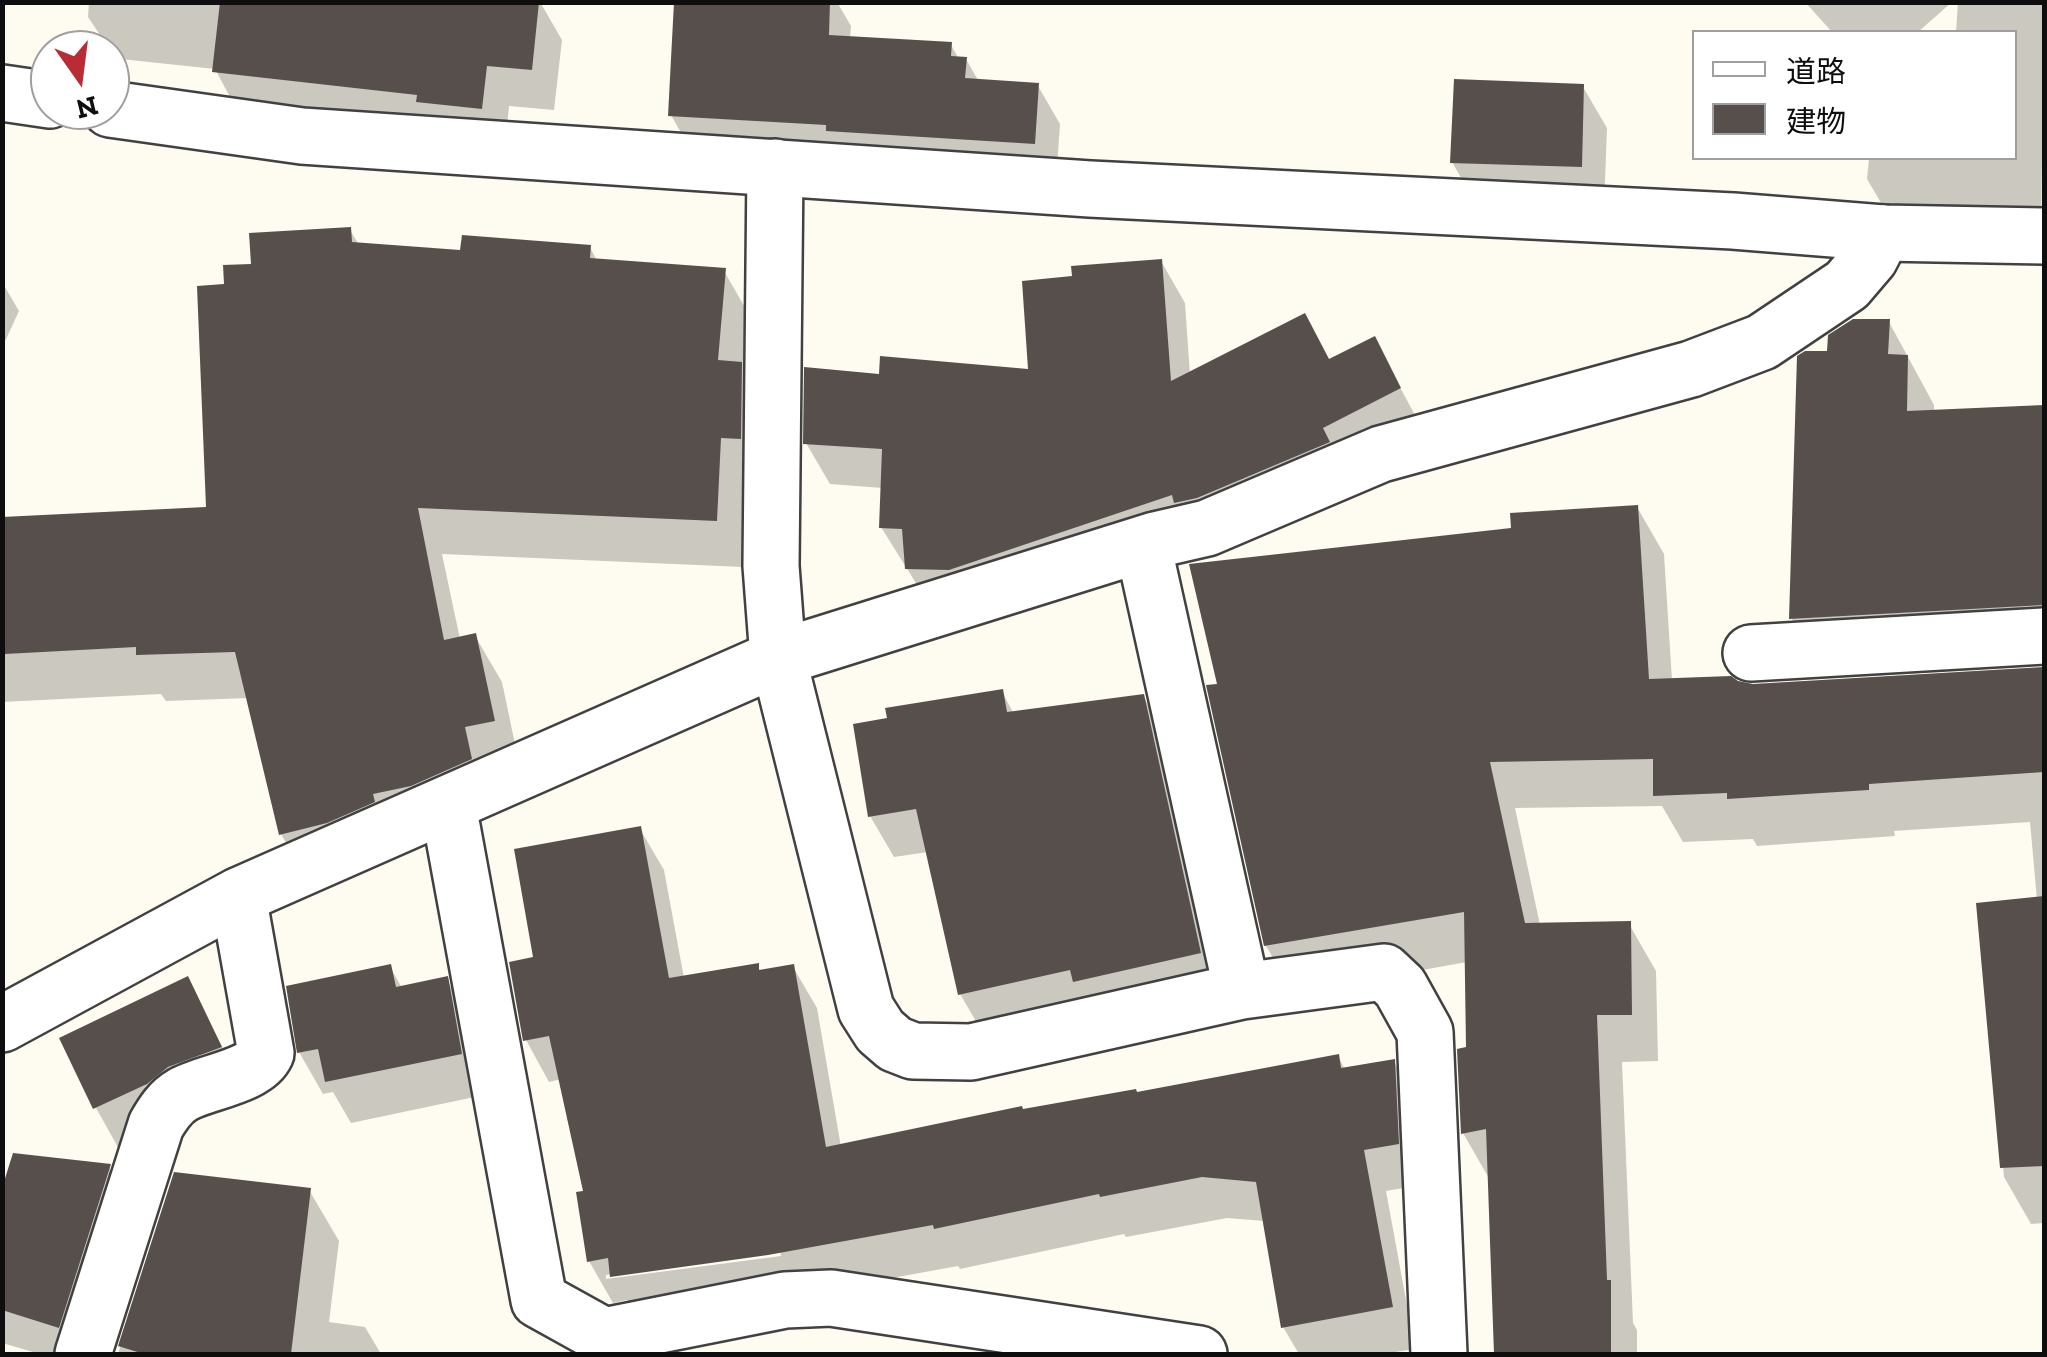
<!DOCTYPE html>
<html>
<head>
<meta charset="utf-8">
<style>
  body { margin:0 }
  #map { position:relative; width:2047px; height:1357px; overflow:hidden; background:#fefbf0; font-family:"Zilla Slab","Noto Sans JP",serif }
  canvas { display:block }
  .frame { position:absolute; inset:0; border:5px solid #0e0e0e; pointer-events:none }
  .legend { position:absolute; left:1692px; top:30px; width:325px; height:130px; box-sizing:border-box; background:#fff; border:2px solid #9f9f9f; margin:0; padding:12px 18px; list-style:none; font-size:30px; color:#0e0e0e }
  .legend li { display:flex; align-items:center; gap:20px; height:50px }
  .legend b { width:50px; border:2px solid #9f9f9f }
  .north { position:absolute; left:30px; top:30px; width:100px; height:100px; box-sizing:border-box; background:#fff; border:2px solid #9f9f9f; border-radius:50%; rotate:166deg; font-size:28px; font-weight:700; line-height:40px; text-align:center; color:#0e0e0e }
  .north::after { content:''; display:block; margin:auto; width:35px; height:45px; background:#b92c36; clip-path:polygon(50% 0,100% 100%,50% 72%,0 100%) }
</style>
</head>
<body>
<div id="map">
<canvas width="2047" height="1357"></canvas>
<div class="frame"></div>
<ul class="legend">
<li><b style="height:12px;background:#fff"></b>道路</li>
<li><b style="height:28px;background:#574f4b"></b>建物</li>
</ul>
<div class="north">N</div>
</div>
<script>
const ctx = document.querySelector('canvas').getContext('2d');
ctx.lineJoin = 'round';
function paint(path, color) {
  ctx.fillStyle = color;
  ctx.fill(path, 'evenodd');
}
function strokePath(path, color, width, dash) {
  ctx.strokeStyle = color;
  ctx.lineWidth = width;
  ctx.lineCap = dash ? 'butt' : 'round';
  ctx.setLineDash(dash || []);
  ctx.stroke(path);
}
paint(new Path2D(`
  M89 2H540L562 40 554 110 509 106 505 148 238 112 215 69 111 58 110 50 88 17Z
  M706 2H837L851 26 850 39 951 45 959 59H966L979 82 1038 86 1060 124 1056 182 693 154 671 115Z
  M1805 2H1952L1918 32H1832Z
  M1958 2H2044L2041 237 1897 230 1867 179 1869 158H2014V32H1956Z
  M1583 87 1607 128 1604 208 1476 204 1452 162Z
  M350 230 359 245 463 252 590 247 597 261 724 271 751 318 743 567 442 554 460 639 475 636 502 682 520 768 308 880 281 834 249 698 166 701 161 694 2 702V520L211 509 226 286 253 267Z
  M1161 261 1185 303 1190 375 1304 316 1330 361 1374 339 1423 430 932 609 881 527 883 488 830 484 806 443 881 376 1031 372 1074 278Z
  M2 282 19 311 2 348Z
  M1889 322 1934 405V412L2044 407V653L1819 666 1792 619 1830 353Z
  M1637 507 1664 554 1672 680 1753 687 2044 670V1223L2031 1224 2004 1177 1979 905 2037 900 2030 822 1894 831 1895 836 1757 846 1753 839 1683 842 1662 806 1515 808 1540 925 1629 924 1656 971 1658 1061 1622 1062 1633 1323 1637 1330V1354H1496L1490 1180 1463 1133 1468 1050 1467 962 1294 993 1266 946 1220 686 1514 530Z
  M1002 692 1014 714 1143 696 1167 738 1223 994 984 1035 960 994 928 852 894 857 870 816Z
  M640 829 664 870 684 978 757 965 761 972 793 967 817 1008 841 1147 1338 1056 1345 1070 1394 1062 1417 1103 1421 1185 1386 1191 1415 1349 1382 1354H1299L1283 1327 1265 1221 1227 1218 1126 1237 1124 1234 960 1269 958 1266 793 1296 637 1318 627 1300 613 1303 589 1261 586 1193 561 1079 549 1082 526 1040 536 959ZM780 1251 781 1256 606 1279V1275Z
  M390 967 402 988 446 978 470 1020 484 1095 351 1123 333 1092 323 1094 299 1052Z
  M187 979 244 1089 119 1149 96 1108Z
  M109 1167 133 1208 86 1354H40L2 1343V1197Z
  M176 1174 309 1190 339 1241 329 1322 365 1327 381 1354H118Z`), '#0003');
paint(new Path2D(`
  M220 2H539L532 70 487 66 482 109 416 102 417 95 212 72Z
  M674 2H830L829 35 952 42 951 56 967 57 965 78 1039 83 1035 144 826 131V125L668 116Z
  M1454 79 1584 84 1582 167 1450 163Z
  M351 227 352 242 460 250 462 235 591 245 590 258 726 268 718 360 742 362 741 439 721 438 717 521 418 508 444 640 476 633 495 721 465 727 472 759 411 786 373 794 375 802 327 823 279 835 235 652 136 655V647L5 654 2 517 206 507 197 286 224 284 223 265 251 264 249 233Z
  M1162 259 1171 381 1305 313 1329 359 1375 336 1401 388 1323 428 1330 442 1197 498 1174 503 1172 495 949 570 905 569 902 529 879 528 882 449 803 444 804 367 879 374 880 356 1028 369 1022 281 1072 276 1071 266Z
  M1853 319H1890L1888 354 1908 355 1907 411 2044 405V605L1789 619 1797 356 1805 351H1827L1828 335Z
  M1638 505 1649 679 1731 676 1738 681 1753 684 2044 667V772L1869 784V790L1727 799V793L1653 796V759L1490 762 1525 923 1631 921 1632 1015H1597L1607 1280H1611V1354H1494L1486 1129 1461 1134 1457 1049 1466 1047 1464 912 1264 946 1206 685 1217 684 1189 564 1511 528 1510 513Z
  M1003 689 1007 712 1144 694 1201 953 1073 982 1070 970 958 995 916 809 868 817 853 724 887 718 885 708Z
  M641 826 669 978 759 963V970L794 964 826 1147 1022 1106 1023 1109 1136 1089 1137 1092 1339 1054 1341 1068 1395 1059 1399 1144 1364 1150 1393 1307 1281 1328 1256 1182 1202 1177 1100 1197 1099 1194 934 1229 933 1225 768 1255 610 1277 608 1258 587 1262 576 1192 583 1191 549 1036 523 1041 509 962 533 957 514 849Z
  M2044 896V1166L2000 1168 1976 903Z
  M391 964 396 987 448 976 462 1054 325 1082 318 1049 297 1053 286 986Z
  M188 976 222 1047 168 1067 147 1084 93 1109 59 1038Z
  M13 1153 111 1164 59 1328 2 1310V1188Z
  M174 1172 311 1188 291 1354H144L118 1346Z`), '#574f4b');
const minor = new Path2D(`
  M775 167 771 566 778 658 866 1009 880 1031 895 1044 913 1051 971 1052 1242 991 1384 972 1400 987 1425 1032 1439 1354
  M1143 545 1242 991
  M1751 653 2044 636
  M448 805 539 1300 604 1336 785 1300 831 1298 1199 1354
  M2 1024 238 896 778 658 1155 540 1207 528 1381 454 1691 369 1762 342 1847 285 1870 258 1883 233
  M83 1354 156 1125C163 1113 170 1102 182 1095 204 1082 255 1077 266 1053L238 896`);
const tertiary = new Path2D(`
  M2 93 50 100
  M110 109 302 136 1090 189 1733 221 1883 233 2044 236`);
strokePath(minor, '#414141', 60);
strokePath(tertiary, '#414141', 60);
strokePath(minor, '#fff', 55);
strokePath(tertiary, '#fff', 55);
</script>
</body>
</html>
